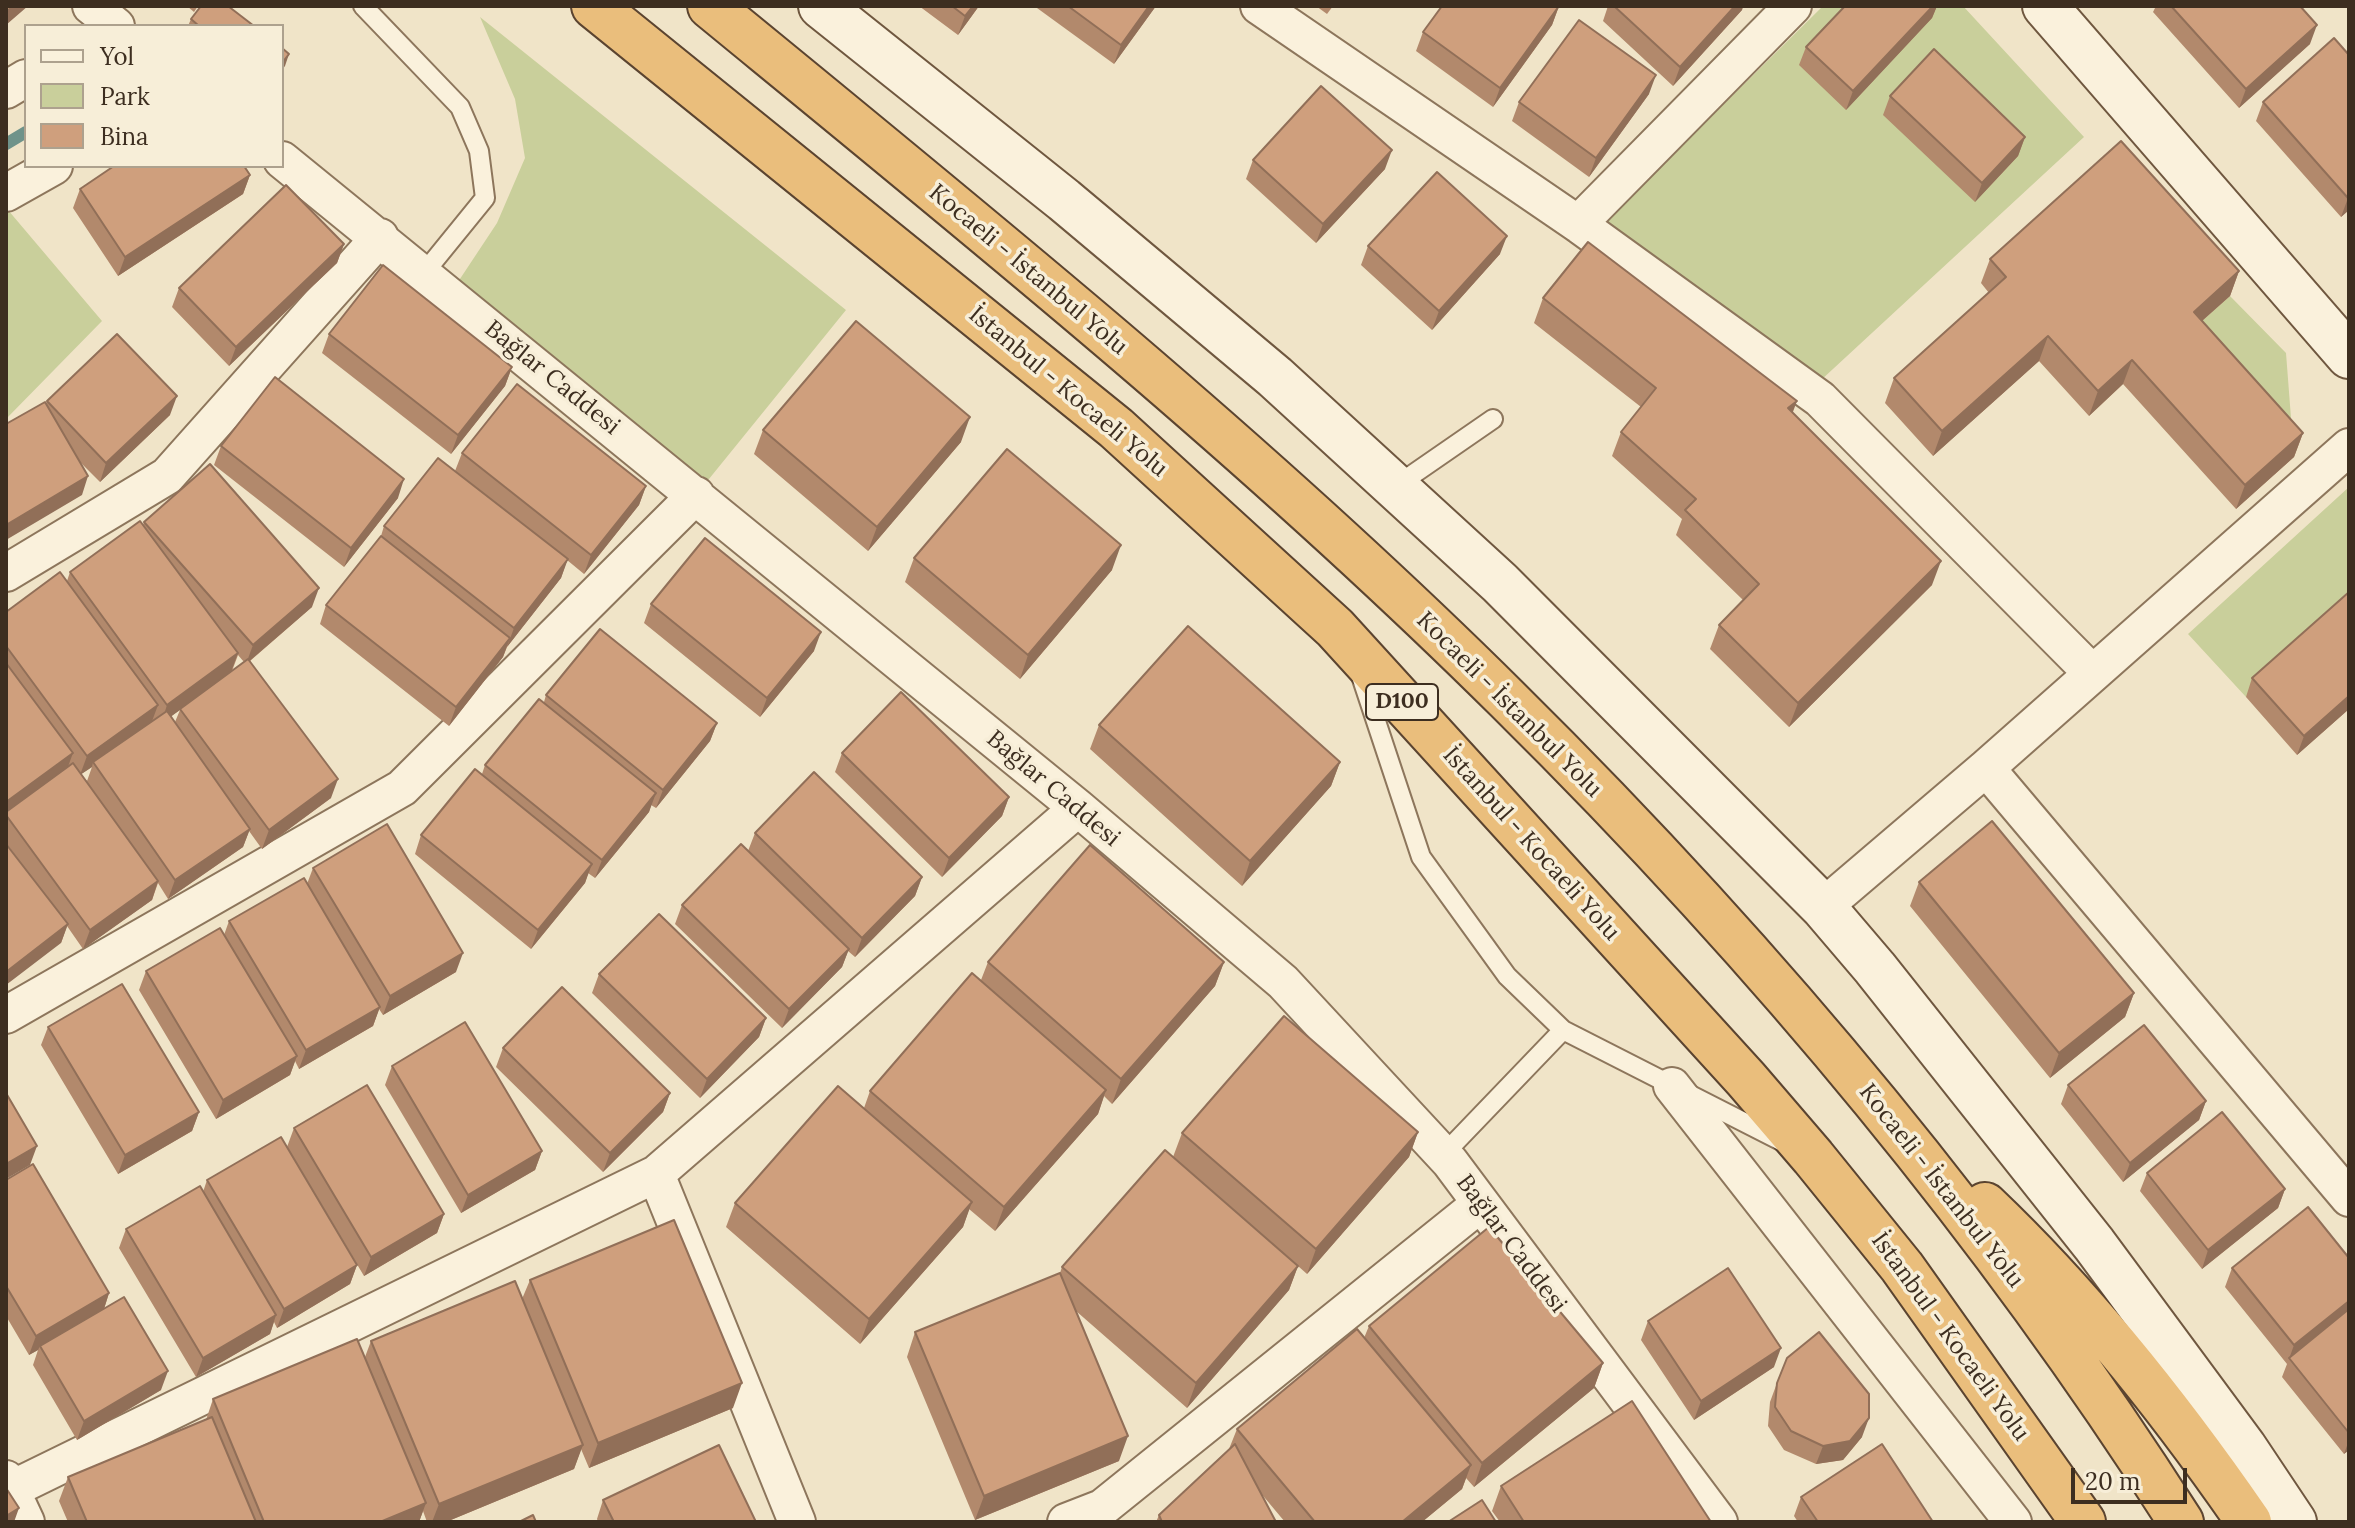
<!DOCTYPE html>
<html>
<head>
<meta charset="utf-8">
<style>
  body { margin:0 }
  #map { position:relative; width:2355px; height:1528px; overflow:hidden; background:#f0e4c8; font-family:Lora,serif }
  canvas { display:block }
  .frame { position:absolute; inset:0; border:8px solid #3d2e20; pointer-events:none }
  .legend { position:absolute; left:24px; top:24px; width:260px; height:144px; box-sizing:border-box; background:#f7eed8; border:2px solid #ada18e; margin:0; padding:10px 14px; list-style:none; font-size:24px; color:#3d2e20 }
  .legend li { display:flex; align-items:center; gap:16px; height:40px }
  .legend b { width:40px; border:2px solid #ada18e }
  .scale { position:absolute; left:2071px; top:1468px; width:116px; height:36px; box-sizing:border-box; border:4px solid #3d2e20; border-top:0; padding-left:10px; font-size:24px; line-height:28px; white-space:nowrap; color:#3d2e20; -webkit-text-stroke:6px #f7eed8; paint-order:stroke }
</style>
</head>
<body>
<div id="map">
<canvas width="2355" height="1528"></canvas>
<div class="frame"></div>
<ul class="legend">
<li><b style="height:10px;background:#faf1dc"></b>Yol</li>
<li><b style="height:22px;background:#c9cf9b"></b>Park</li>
<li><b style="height:22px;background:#cf9f7d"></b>Bina</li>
</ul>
<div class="scale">20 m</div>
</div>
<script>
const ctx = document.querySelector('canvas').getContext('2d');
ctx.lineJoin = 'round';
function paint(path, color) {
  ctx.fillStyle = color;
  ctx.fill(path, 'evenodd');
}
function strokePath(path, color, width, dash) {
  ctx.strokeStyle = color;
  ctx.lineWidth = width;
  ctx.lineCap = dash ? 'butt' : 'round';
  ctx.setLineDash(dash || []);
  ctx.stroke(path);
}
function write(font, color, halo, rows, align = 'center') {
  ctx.font = font + ' Lora,serif';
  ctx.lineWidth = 7;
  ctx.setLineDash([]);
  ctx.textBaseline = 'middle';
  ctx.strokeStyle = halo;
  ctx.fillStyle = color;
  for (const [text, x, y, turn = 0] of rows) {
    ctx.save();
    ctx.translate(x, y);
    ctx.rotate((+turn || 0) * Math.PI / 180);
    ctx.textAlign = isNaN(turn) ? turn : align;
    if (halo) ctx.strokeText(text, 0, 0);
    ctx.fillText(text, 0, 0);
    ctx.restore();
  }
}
paint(new Path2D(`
  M1823 6H1963L2084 137 1820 381 1604 223Z
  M480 17 846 310 696 495 450 294 497 223 525 158 515 99Z
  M8 210 102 321 6 419V211Z
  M2230 296 2286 353 2294 457 2185 336Z
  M2349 487V605L2246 697 2188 634Z`), '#c9cf9b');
strokePath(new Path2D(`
  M6 144 26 132`), '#6f938a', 12);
const service = new Path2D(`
  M363 6 460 107 479 151 485 198 424 273
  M1396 486 1493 419
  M1361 676 1421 857 1507 976 1563 1030 1783 1142
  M1443 1155 1563 1030`);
const minor = new Path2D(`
  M91 6 116 26
  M1259 6 1578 224 1820 399 2092 673
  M6 90 26 78
  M282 160 1078 808 1283 982 1450 1162 1719 1522
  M6 193 54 166
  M1578 224 1793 6
  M6 573 167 476 380 237
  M1986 768 2349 1198
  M1823 907 1986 768 2349 447
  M6 1015 402 788 696 495
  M1672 1086 2013 1522
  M656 1174 797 1522
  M6 1479 26 1522
  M12 1489 656 1174 1078 808
  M1066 1522 1102 1508 1480 1204`);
const secondary = new Path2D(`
  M821 6 1064 200 1275 377 1500 583 1823 907 1875 968 2094 1244 2244 1447 2294 1522
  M2045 6 2349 356`);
const trunk = new Path2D(`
  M594 6 1116 428 1335 628 1746 1079 1813 1157 1902 1267 2083 1522
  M710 6C982 229 1257 451 1507 699 1760 949 1990 1222 2181 1522
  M1985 1205C2085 1300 2171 1409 2249 1522`);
strokePath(service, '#8d765c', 22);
strokePath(minor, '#8d765c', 40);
strokePath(secondary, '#6f573f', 48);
strokePath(trunk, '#5b4430', 48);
strokePath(service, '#faf1dc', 18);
strokePath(minor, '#faf1dc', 36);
strokePath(secondary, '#faf1dc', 44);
strokePath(trunk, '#eabe7c', 44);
paint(new Path2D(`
  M187 6H198L194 12Z
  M919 6H979L958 35Z
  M1038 6H1156L1114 64 1037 8Z
  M1316 6H1333L1327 14Z
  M1559 6 1552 25 1493 107 1416 51 1423 32Z
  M1608 6H1743L1742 10 1673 86 1603 21Z
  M1845 6H1937L1932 18 1846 110 1799 65 1806 47Z
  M2156 6H2300L2310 44 2239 108 2153 12Z
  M191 19 254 26H188Z
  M2349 55V210L2341 217 2256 121 2263 102Z
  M1649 94 1589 177 1512 121 1519 102Z
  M1890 96 2025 137 2018 156 1975 202 1883 115Z
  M1253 160 1385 169 1316 243 1246 179Z
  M250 175 243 194 118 276 73 208 80 189Z
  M344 244 337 263 229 366 172 307 179 288Z
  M1368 246 1500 254 1432 330 1361 265Z
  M1990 259 2239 271 2230 296 2202 321 2303 433 2294 457 2236 509 2123 384 2089 416 2039 361 1933 456 1885 403 1894 378 1989 293 1981 283Z
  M1543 298 1792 413 1932 585 1789 727 1710 649 1719 625 1743 600 1676 535 1682 519 1612 456 1621 432 1641 407 1534 323Z
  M329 334 512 367 505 386 451 454 322 353Z
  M47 401 170 415 100 482 79 461 82 495 46 404Z
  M763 430 961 442 868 551 754 454Z
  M221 446 398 498 344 567 214 465Z
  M462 453 646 486 639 505 584 574 567 560 561 578 507 647 503 657 449 726 320 624 326 605 381 536 384 526 455 471Z
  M144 522 312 607 250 661 331 798 262 849 249 831 243 847 168 899 158 883 152 900 83 949 67 926 61 943 23 866 6 843V612L67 581 70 572 143 525ZM238 655 244 662 232 671ZM180 710 175 722 171 716ZM92 767 87 781 81 774Z
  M914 558 1112 570 1020 679 905 582Z
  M2349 592V709L2297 755 2246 697 2252 678Z
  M651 604 814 651 760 717 644 623Z
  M546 695 717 723 710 741 656 808 651 805 649 812 595 878 588 873 585 883 531 949 415 854 421 835 482 774 485 765 544 702Z
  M1099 725 1340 762 1331 786 1242 886 1090 749Z
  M842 753 1009 797 1002 816 942 877 835 772Z
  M755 833 922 877 915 896 855 957 848 951 842 967 782 1028 675 924 682 905 748 851Z
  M313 868 456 972 383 1015 379 1009 373 1026 299 1069 295 1061 290 1075 216 1119 139 990 146 971 224 935 229 921 307 884Z
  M1919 882 2134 993 2125 1017 2050 1078 1910 906Z
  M988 962H1224L1215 986 1112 1104 1104 1096 1098 1114 995 1231 969 1209 963 1227 860 1344 726 1227 735 1203 864 1108 870 1091 981 980Z
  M599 974 766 1018 759 1037 700 1098 592 993Z
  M48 1027 199 1112 192 1131 118 1174 41 1045Z
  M503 1048 670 1093 663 1112 603 1172 496 1067Z
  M392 1066 542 1151 535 1170 461 1213 385 1085Z
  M2068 1085 2206 1101 2199 1120 2123 1182 2061 1104Z
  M294 1128 444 1214 437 1233 364 1276 287 1147Z
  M1418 1132 1409 1157 1307 1274 1298 1266 1289 1290 1187 1408 1076 1311 1119 1461 975 1520 907 1357 915 1332 1060 1273 1062 1267 1173 1157 1182 1133Z
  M2147 1173 2285 1189 2278 1208 2202 1269 2140 1191Z
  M6 1180 109 1293 104 1309 161 1390 77 1440 33 1365 38 1350 29 1355 6 1316Z
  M207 1180 357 1265 350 1284 277 1328 274 1322 270 1334 196 1377 119 1248 126 1229 203 1192Z
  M2349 1258V1450L2344 1454 2282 1377 2287 1364 2225 1287 2232 1268Z
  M530 1280 733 1408 589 1468 581 1449 574 1469 446 1522H427L423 1511 419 1522H68L59 1501 68 1477 206 1420 213 1399 365 1357 371 1341 522 1299Z
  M1648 1321 1774 1367 1694 1420 1641 1340Z
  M1369 1326 1603 1363 1594 1388 1474 1487 1466 1478 1462 1489 1422 1522H1285L1259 1491 1275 1522H1156L1159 1515 1229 1449 1237 1429 1364 1338Z
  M1777 1383 1862 1437 1843 1460 1816 1464 1784 1450 1768 1426 1770 1402Z
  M1501 1486 1711 1522H1500L1492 1511Z
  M1801 1497 1933 1522H1798L1794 1516Z
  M603 1500 756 1522H598L597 1519Z`), '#b2896c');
paint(new Path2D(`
  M13 6H28L6 25V12Z
  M973 6H979L958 35 965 16Z
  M1149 6H1156L1114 64 1121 45Z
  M1559 6 1552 25 1493 107 1500 88Z
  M1735 6H1743L1742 10 1673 86 1680 67Z
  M1933 6H1937L1932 18 1846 110 1853 91Z
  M2317 25 2310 44 2239 108 2246 89Z
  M289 54 285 66 282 70V63Z
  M1656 75 1649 94 1589 177 1596 158Z
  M2025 137 2018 156 1975 202 1982 183Z
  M1392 150 1385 169 1316 243 1323 224Z
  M250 175 243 194 118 276 125 257Z
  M2349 197V210L2341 217 2348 198Z
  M1507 236 1500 254 1432 330 1439 311Z
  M344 244 337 263 229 366 236 347Z
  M2239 271 2230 296 2185 336 2194 312Z
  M2048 336 2039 361 1933 456 1942 431Z
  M2132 360 2123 384 2089 416 2098 391Z
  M512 367 505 386 451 454 458 435Z
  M177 396 170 415 100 482 106 463Z
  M1797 401 1788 425V408Z
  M970 417 961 442 868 551 877 527Z
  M2303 433 2294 457 2236 509 2245 485Z
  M88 476 82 495 6 540V525Z
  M404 479 398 498 344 567 351 548Z
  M646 486 639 505 584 574 591 555Z
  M1121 545 1112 570 1020 679 1028 655Z
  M568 559 561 578 507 647 514 628Z
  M1941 561 1932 585 1789 727 1798 703Z
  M319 588 312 607 246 664 253 645Z
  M821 632 814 651 760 717 767 698Z
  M510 638 503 657 449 726 456 707Z
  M238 653 231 672 161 724 167 705Z
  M2349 696V709L2297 755 2304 736Z
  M158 705 151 724 93 762 92 767 80 775 87 756Z
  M717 723 710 741 656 808 663 790Z
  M73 753 66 772 6 815V802Z
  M1340 762 1331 786 1242 886 1250 861Z
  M338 779 331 798 262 849 269 830Z
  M656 793 649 812 595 878 602 860Z
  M1009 797 1002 816 942 877 949 858Z
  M250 829 243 847 168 899 175 880Z
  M592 864 585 883 531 949 538 930Z
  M922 877 915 896 855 957 862 938Z
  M158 881 152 900 83 949 90 930Z
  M68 924 61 943 6 985V972Z
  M849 949 842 967 782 1028 789 1009Z
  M463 953 456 972 383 1015 390 996Z
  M1224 962 1215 986 1112 1104 1121 1079Z
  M2134 993 2125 1017 2050 1078 2059 1053Z
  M380 1007 373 1026 299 1069 306 1050Z
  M766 1018 759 1037 700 1098 707 1079Z
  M297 1056 290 1075 216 1119 223 1100Z
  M1106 1090 1098 1114 995 1231 1004 1207Z
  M670 1093 663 1112 603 1172 610 1153Z
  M2206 1101 2199 1120 2123 1182 2130 1163Z
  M199 1112 192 1131 118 1174 125 1155Z
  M1418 1132 1409 1157 1307 1274 1316 1249Z
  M37 1146 30 1165 6 1179V1164Z
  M542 1151 535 1170 461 1213 468 1195Z
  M2285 1189 2278 1208 2202 1269 2208 1250Z
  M972 1202 963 1227 860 1344 869 1319Z
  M444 1214 437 1233 364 1276 371 1257Z
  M357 1265 350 1284 277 1328 284 1309Z
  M1298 1266 1289 1290 1187 1408 1196 1383Z
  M109 1293 103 1312 40 1346 38 1350 29 1355 36 1336Z
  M2349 1301V1315L2289 1359 2294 1345Z
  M276 1315 270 1334 196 1377 203 1358Z
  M1781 1348 1774 1367 1694 1420 1701 1401Z
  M1603 1363 1594 1388 1474 1487 1482 1463Z
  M168 1371 161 1390 77 1440 84 1421Z
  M742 1383 733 1408 589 1468 598 1443Z
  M1869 1418 1862 1437 1843 1460 1816 1464 1823 1446Z
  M1128 1436 1119 1461 975 1520 984 1496Z
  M2349 1440V1450L2344 1454Z
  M583 1445 574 1469 446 1522H432L439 1504Z
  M1471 1465 1462 1489 1422 1522H1402Z
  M426 1503 419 1522H380Z
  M19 1508 14 1522H6V1516Z`), '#916f58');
const building = new Path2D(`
  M6 6H13L6 12Z
  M201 6H228L254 26H199L191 19Z
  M952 6H973L965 16Z
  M1068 6H1149L1121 45Z
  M1442 6H1559L1500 88 1423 32Z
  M1614 6H1735L1680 67Z
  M1845 6H1933L1853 91 1806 47Z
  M2171 6H2300L2317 25 2246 89Z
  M1579 20 1656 75 1596 158 1519 102Z
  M2334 38 2349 55 2348 198 2263 102Z
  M282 48 289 54 282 63Z
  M1934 49 2025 137 1982 183 1890 96Z
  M1321 86 1392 150 1323 224 1253 160Z
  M2121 141 2239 271 2194 312 2303 433 2245 485 2132 360 2098 391 2048 336 1942 431 1894 378 2006 277 1990 259Z
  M114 166H244L250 175 125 257 80 189Z
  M1437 172 1507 236 1439 311 1368 246Z
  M286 185 344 244 236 347 179 288Z
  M1588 242 1797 401 1788 408 1941 561 1798 703 1719 625 1759 584 1685 510 1696 499 1621 432 1656 388 1543 298Z
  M383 265 512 367 458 435 329 334Z
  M856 321 970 417 877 527 763 430Z
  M117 334 177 396 106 463 47 401Z
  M275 377 404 479 351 548 221 446Z
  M517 384 646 486 591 555 462 453Z
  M45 402 88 476 6 525V424Z
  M1007 449 1121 545 1028 655 914 558Z
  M438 458 568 559 514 628 384 526Z
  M210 464 319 588 253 645 144 522Z
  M140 521 238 653 167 705 70 572Z
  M381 536 510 638 456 707 326 605Z
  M705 538 821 632 767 698 651 604Z
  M60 572 158 705 87 756 6 646V612Z
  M2349 592V696L2304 736 2252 678Z
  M1188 626 1340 762 1250 861 1099 725Z
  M600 629 717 723 663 790 546 695Z
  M248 659 338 779 269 830 180 709Z
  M6 663 73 753 6 802Z
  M901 692 1009 797 949 858 842 753Z
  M539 699 656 793 602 860 485 765Z
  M167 711 250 829 175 880 93 762Z
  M73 763 158 881 90 930 6 815V812Z
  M475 769 592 864 538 930 421 835Z
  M814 772 922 877 862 938 755 833Z
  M1992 821 2134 993 2059 1053 1919 882Z
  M387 824 463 953 390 996 313 868Z
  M6 844 68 924 6 972Z
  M741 844 849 949 789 1009 682 905Z
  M1090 845 1224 962 1121 1079 988 962Z
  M304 878 380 1007 306 1050 229 921Z
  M659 914 766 1018 707 1079 599 974Z
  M220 928 297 1056 223 1100 146 971Z
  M972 973 1106 1090 1004 1207 870 1091Z
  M122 984 199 1112 125 1155 48 1027Z
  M562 987 670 1093 610 1153 503 1048Z
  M1284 1016 1418 1132 1316 1249 1182 1133Z
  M465 1022 542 1151 468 1195 392 1066Z
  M2144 1025 2206 1101 2130 1163 2068 1085Z
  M367 1085 444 1214 371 1257 294 1128Z
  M838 1086 972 1202 869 1319 735 1203Z
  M6 1093 37 1146 6 1164Z
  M2222 1112 2285 1189 2208 1250 2147 1173Z
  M281 1137 357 1265 284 1309 207 1180Z
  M1165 1150 1298 1266 1196 1383 1062 1267Z
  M33 1164 109 1293 36 1336 6 1286V1180Z
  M200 1186 276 1315 203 1358 126 1229Z
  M2308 1207 2349 1258V1301L2294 1345 2232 1268Z
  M674 1220 742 1383 598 1443 530 1280Z
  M1489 1227 1603 1363 1482 1463 1369 1326Z
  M1728 1268 1781 1348 1701 1401 1648 1321Z
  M1060 1273 1128 1436 984 1496 915 1332Z
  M515 1281 583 1445 439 1504 371 1341Z
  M124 1297 168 1371 84 1421 40 1346Z
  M2349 1309V1433L2289 1358Z
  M1357 1329 1471 1465 1402 1522H1315L1237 1429Z
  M1819 1332 1869 1394V1418L1850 1441 1823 1446 1791 1431 1775 1407 1777 1383 1787 1358Z
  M357 1339 426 1503 380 1522H264L213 1399Z
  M1632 1401 1711 1522H1524L1501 1486Z
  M212 1417 256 1522H87L68 1477Z
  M1235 1444 1276 1522H1162L1159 1515Z
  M1882 1444 1933 1522H1818L1801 1497Z
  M719 1445 756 1522H614L603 1500Z
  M6 1488 19 1508 6 1516Z
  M1482 1500 1496 1522H1448Z
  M533 1515 536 1522H519Z`);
paint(building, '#cf9f7d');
strokePath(building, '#916f58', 2);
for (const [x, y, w] of [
  [1402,702,72]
]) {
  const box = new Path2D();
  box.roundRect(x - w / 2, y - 18, w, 36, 6);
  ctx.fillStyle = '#f7eed8';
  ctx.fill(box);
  strokePath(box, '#3d2e20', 2);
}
write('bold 22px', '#3d2e20', null, [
  ["D100",1402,702]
]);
write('24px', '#3d2e20', '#f7eed8', [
  ["Kocaeli - İstanbul Yolu",1028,270,40],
  ["Bağlar Caddesi",552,378,39],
  ["İstanbul - Kocaeli Yolu",1068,392,40],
  ["Kocaeli - İstanbul Yolu",1509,705,45],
  ["Bağlar Caddesi",1053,789,40],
  ["İstanbul - Kocaeli Yolu",1531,844,48],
  ["Kocaeli - İstanbul Yolu",1941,1186,52],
  ["Bağlar Caddesi",1511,1244,53],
  ["İstanbul - Kocaeli Yolu",1950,1337,54]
]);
</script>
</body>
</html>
